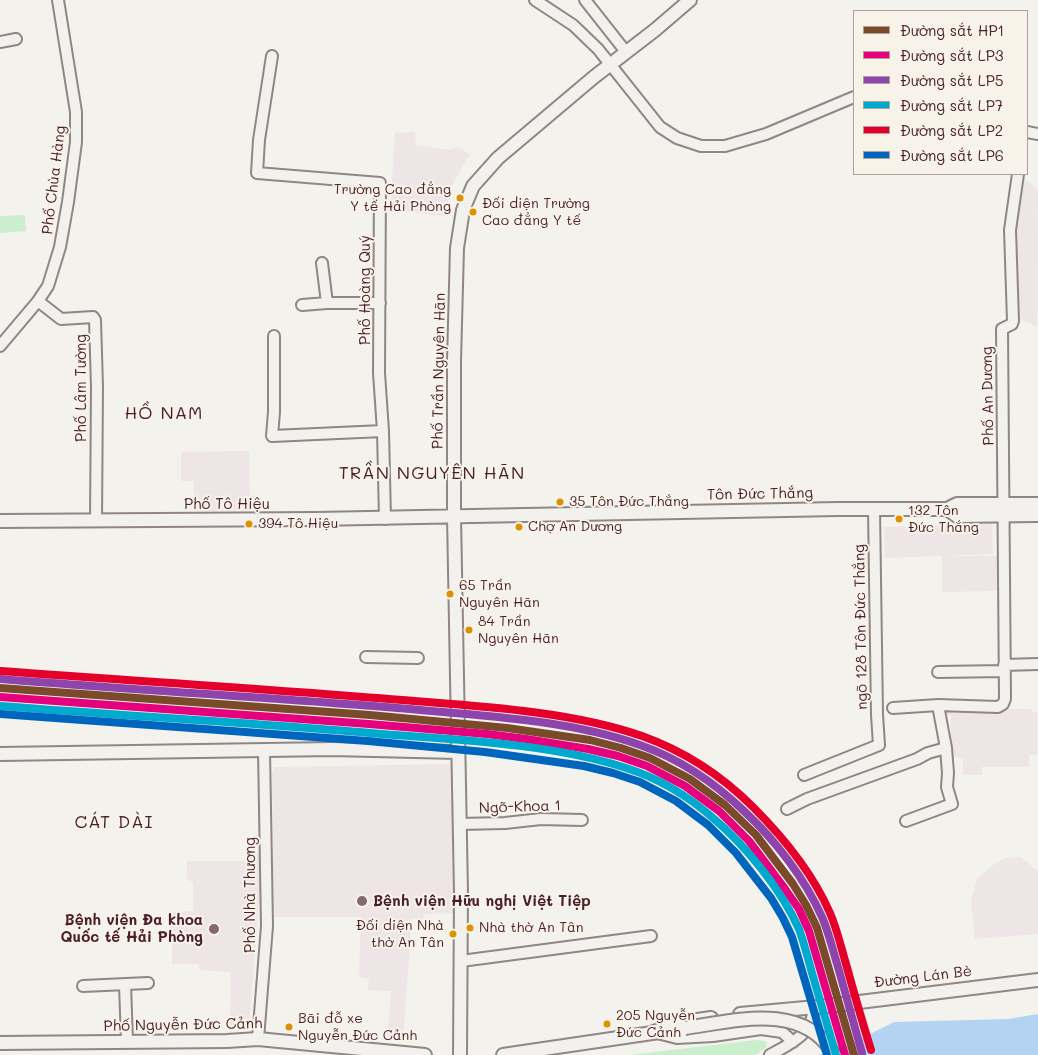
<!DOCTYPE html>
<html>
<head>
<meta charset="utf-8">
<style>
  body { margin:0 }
  #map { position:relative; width:1038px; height:1055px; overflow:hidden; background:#f4f2ec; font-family:Mali,sans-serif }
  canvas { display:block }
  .legend { position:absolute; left:853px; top:10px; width:175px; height:165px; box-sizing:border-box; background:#f7f3e8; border:1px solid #b29e9c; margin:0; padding:6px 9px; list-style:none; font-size:15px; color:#4a1f2b }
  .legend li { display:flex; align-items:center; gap:10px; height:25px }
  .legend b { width:25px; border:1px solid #b29e9c }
</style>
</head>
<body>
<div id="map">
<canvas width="1038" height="1055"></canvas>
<ul class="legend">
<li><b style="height:6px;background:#7a4b2a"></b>Đường sắt HP1</li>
<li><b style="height:6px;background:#e5007d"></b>Đường sắt LP3</li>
<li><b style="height:6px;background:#8e44ad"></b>Đường sắt LP5</li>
<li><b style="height:6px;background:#00a9ce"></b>Đường sắt LP7</li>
<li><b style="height:6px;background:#e4002b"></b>Đường sắt LP2</li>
<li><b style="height:6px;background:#0065bd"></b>Đường sắt LP6</li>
</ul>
</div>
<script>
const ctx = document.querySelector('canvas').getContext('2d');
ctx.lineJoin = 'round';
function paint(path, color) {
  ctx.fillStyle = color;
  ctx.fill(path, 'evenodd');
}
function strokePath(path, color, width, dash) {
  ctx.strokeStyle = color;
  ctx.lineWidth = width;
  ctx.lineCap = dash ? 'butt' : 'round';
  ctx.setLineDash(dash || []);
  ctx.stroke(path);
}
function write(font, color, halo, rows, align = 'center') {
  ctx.font = font + ' Mali,sans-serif';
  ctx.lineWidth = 4;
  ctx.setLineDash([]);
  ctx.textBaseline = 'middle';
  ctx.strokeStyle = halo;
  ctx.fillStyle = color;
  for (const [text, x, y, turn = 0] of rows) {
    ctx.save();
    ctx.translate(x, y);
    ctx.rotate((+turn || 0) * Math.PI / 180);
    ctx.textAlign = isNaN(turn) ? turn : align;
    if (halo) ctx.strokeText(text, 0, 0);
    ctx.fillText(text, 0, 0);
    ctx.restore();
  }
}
paint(new Path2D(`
  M415 132 416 145 450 150 457 147 470 154 451 187 445 216 390 209 395 133Z
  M1020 175 1038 190 1037 327 1019 318 1014 214Z
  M249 451 250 510 194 511V481H181V452Z
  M992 524 993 554 943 556H1001V591L942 592V556L885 558 884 527Z
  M945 708 1032 709V712H1037V755H1029V767H982V775H963V758L951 757V715H945Z
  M451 764 454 913 424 914 423 919H412L403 1038 387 1037 391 991 368 990 369 979 359 977 361 917H272L271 858H273L272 773 274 767Z
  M248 853H260L261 878 249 1027 230 1026 231 972 199 970V964H172V912L193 911V883L187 878V861H247Z
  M1020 857 1038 871V934L975 939 971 901 977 879 993 865 1005 858Z`), '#ede5e6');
paint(new Path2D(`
  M25 215 26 231 0 233V216Z
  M756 1040 765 1041 767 1043 766 1048 755 1055H629Z`), '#cbeecc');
paint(new Path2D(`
  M1038 1014V1055H818L842 1048 894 1022 1008 1019Z`), '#b4d3f2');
const minor = new Path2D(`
  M535 0 573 25 598 49 660 127 677 138 701 146H725L766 134 854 97
  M585 0 626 52
  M0 42 16 39
  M272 56 259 140 257 173 380 183 379 373 383 431 385 519
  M1027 132 1038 134
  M322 263 327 303
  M38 301 61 319 93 317 95 320 97 387 96 521
  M302 305 327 303H380
  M274 336V412L272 436 383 431
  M0 346 38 301 48 286 60 247 68 202 76 142V112L58 0
  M366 657 418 658
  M1004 665 1038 664
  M938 672 1004 671
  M893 708 938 705 998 707 1003 704 1005 699 1002 329 1012 324 1013 321 1010 230 1018 174
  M804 775 879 745 877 715 874 509
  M787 809 807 799 917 759 928 753 946 748
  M906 821 952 804 947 787 948 773 946 748 938 705
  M459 824 505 823 541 819 582 820
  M461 961 651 936
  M125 984 127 1042
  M83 986 148 983
  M653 1032 677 1038 713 1036 761 1029 782 1032 793 1042
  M258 1039 267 926 264 750
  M770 1055C790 1044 815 1033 813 1007`);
const major = new Path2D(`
  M947 509 957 516 1038 515
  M0 521 316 519 838 509H947L957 504H1038
  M0 754 332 749 457 752
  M740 1014 827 1006 1038 980
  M653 1032 684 1022 711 1018
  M0 1043 227 1041 258 1039 425 1055
  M460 1055 461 893 454 516V361L457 248 463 210 473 186 498 158 594 77 655 30 690 0
  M503 1055 659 1032`);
strokePath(minor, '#8f8685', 14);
strokePath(major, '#8f8685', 16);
strokePath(minor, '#f2f1ed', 10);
strokePath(major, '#f2f1ed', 12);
const majorBridge = new Path2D(`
  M685 1028C734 1021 804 1001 834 1055`);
strokePath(majorBridge, '#8f8685', 16, []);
strokePath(majorBridge, '#f2f1ed', 12);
strokePath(new Path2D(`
  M0 688 370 715 507 728 590 740 621 748 650 758 690 779 725 805 756 835 793 884 806 905 817 928 854 1055`), '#7a4b2a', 8);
strokePath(new Path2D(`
  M0 697 369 724 487 734 526 739 588 749 618 756 647 766 685 786 719 811 749 841 785 889 799 909 809 931 845 1055`), '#e5007d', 8);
strokePath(new Path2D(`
  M1 679C133 690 265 697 397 708 474 715 568 719 640 745 680 759 715 783 745 812 776 841 805 879 822 917 829 933 833 951 838 967 846 996 854 1024 862 1053`), '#8e44ad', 8);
strokePath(new Path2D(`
  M0 706C127 716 255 723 382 734 460 740 553 744 626 768 658 778 688 796 713 818 746 846 781 889 799 929 804 943 808 958 812 973 820 1000 828 1028 836 1055`), '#00a9ce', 8);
strokePath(new Path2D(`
  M1 671C135 681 269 689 402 700 478 706 571 711 642 736 684 751 722 776 753 807 783 837 813 874 830 913 837 929 841 947 846 964 854 993 862 1021 871 1050`), '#e4002b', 8);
strokePath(new Path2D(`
  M0 714 368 741 485 752 584 766 613 773 640 782 676 801 708 825 736 853 771 898 783 918 792 937 827 1055`), '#0065bd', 8);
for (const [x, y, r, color] of [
  [460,198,4.5,"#dd9206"],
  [473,212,4.5,"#dd9206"],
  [560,502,4.5,"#dd9206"],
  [899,519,4.5,"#dd9206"],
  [249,524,4.5,"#dd9206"],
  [519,527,4.5,"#dd9206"],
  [450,594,4.5,"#dd9206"],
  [469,630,4.5,"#dd9206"],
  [362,901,6,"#86696f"],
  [470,928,4.5,"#dd9206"],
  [214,929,6,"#86696f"],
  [453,934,4.5,"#dd9206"],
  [607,1024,4.5,"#dd9206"],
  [289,1027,4.5,"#dd9206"]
]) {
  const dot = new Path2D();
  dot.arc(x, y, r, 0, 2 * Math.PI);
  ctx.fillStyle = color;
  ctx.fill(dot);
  strokePath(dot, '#f7f3e8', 2);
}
write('14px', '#4a1f2b', '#f7f3e8', [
  ["Trường Cao đẳng",451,190,"right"],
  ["Y tế Hải Phòng",451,207,"right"],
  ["Đối diện Trường",482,204],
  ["Cao đẳng Y tế",482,221],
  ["35 Tôn Đức Thắng",569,502],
  ["132 Tôn",908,511],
  ["Đức Thắng",908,528],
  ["394 Tô Hiệu",258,524],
  ["Chợ An Dương",528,527],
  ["65 Trần",459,586],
  ["Nguyên Hãn",459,603],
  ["84 Trần",478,622],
  ["Nguyên Hãn",478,639],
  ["Đối diện Nhà",444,926,"right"],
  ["thờ An Tân",444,943,"right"],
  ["Nhà thờ An Tân",479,928],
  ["205 Nguyễn",616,1016],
  ["Đức Cảnh",616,1033],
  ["Bãi đỗ xe",298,1019],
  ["Nguyễn Đức Cảnh",298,1036]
], 'left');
write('15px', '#4a1f2b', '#f7f3e8', [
  ["Phố Chùa Hàng",54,180,-83],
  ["Phố Hoàng Quý",365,290,-90],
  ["Phố Trần Nguyên Hãn",439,371,-89],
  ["Phố Lâm Tường",81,388,-90],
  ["Phố An Dương",988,396,-91],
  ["Tôn Đức Thắng",760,494,-1],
  ["Phố Tô Hiệu",227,504],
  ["ngõ 128 Tôn Đức Thắng",861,627,-91],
  ["Ngõ-Khoa 1",520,807,-2],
  ["Phố Nhà Thương",250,895,-90],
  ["Đường Lán Bè",923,977,-7],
  ["Phố Nguyễn Đức Cảnh",183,1025,-1]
]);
write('bold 15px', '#4a1f2b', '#f7f3e8', [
  ["Bệnh viện Hữu nghị Việt Tiệp",373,901],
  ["Bệnh viện Đa khoa",203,920,"right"],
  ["Quốc tế Hải Phòng",203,937,"right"]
], 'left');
ctx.letterSpacing = '1px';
write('18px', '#4a1f2b', '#f7f3e8', [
  ["HỒ NAM",164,413],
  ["TRẦN NGUYÊN HÃN",432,473],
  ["CÁT DÀI",114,822]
]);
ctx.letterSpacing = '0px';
</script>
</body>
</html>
